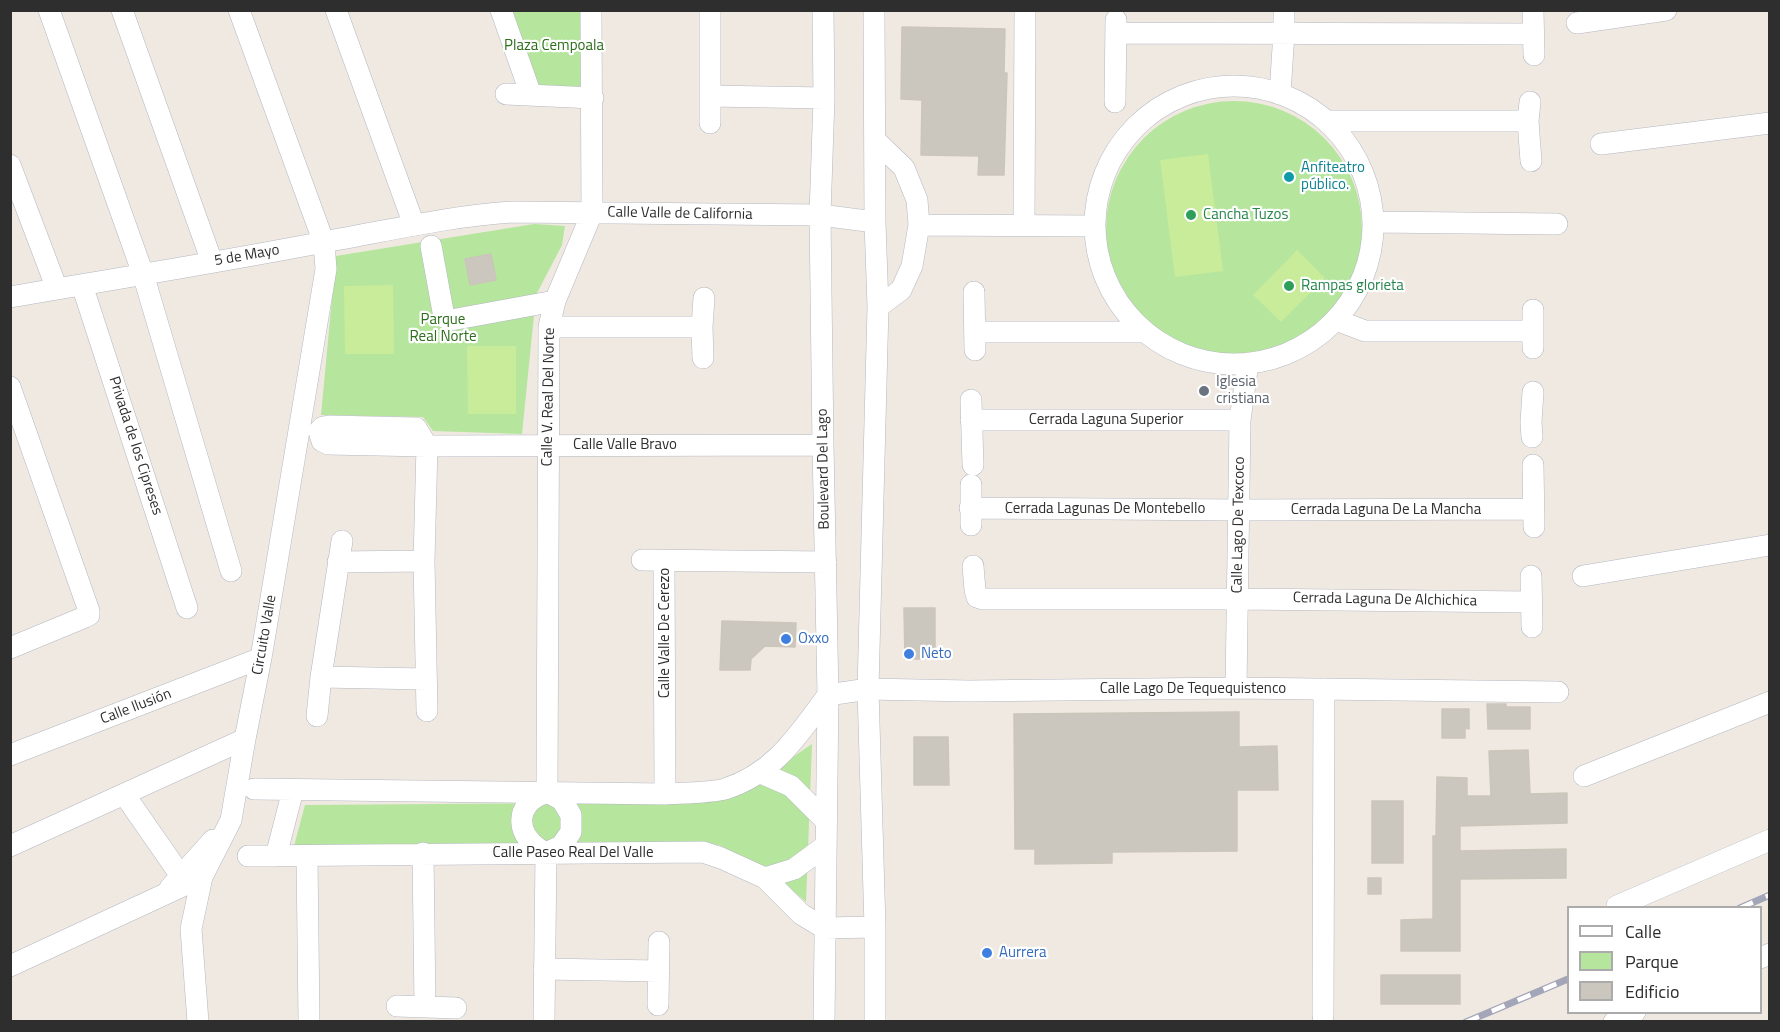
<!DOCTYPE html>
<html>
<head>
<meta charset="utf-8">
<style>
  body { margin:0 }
  #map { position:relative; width:1780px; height:1032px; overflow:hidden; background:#efe9e1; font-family:"Titillium Web",sans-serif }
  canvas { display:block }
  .frame { position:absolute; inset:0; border:12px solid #2e2e2e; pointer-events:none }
  .legend { position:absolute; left:1567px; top:906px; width:195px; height:108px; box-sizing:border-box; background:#fff; border:2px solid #ababab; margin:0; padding:8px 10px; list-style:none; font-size:18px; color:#2e2e2e }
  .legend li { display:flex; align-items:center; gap:12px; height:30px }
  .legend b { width:30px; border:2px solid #ababab }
</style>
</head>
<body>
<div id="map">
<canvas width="1780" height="1032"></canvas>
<div class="frame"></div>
<ul class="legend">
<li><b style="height:8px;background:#fff"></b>Calle</li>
<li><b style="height:16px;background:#b6e59e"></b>Parque</li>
<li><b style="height:16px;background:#cbc7bf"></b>Edificio</li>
</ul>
</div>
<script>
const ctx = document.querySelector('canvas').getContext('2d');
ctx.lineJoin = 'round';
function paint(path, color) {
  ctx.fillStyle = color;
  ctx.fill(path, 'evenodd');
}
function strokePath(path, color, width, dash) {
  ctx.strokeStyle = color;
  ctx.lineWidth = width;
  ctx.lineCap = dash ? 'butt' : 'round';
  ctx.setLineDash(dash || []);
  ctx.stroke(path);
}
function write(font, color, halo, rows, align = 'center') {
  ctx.font = font + ' "Titillium Web",sans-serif';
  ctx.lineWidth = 4.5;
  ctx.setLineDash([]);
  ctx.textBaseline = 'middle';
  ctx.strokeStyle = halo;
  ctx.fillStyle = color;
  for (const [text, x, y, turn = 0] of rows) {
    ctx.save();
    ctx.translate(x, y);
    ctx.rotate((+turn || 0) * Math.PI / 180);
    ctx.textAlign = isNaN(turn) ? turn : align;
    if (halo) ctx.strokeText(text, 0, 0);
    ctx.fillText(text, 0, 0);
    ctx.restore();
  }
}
paint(new Path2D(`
  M504 11H588L589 93 533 91Z
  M1106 229a128 128 0 1 1 256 0a128 128 0 1 1-256 0Z
  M534 224 565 226 562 245 536 295 522 434 433 431 423 417 321 415 336 256Z
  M812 744 806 902 768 869 719 845 294 846 305 805 711 802 749 787Z`), '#b6e59e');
paint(new Path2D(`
  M1208 154 1223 271 1175 277 1160 160Z
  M1297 250 1325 278 1281 322 1253 295Z
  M393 285 394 354H345L344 286Z
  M467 346H516V414H468Z`), '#c9ec9a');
const building = new Path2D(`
  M902 27 1005 29 1004 73H1007L1004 175H978L979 156 921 155 922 100 901 99Z
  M491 254 496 280 470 285 465 259Z
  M904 608H935V659H905Z
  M722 621 796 623 795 647 765 646 751 659 750 670H720Z
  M1487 704H1506V707H1530V729H1488Z
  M1442 709H1469V729L1465 728V738H1442Z
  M1239 712V747L1277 746 1278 790H1237V851L1112 852V863L1035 864V849H1015L1014 714Z
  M914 737H948L949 785H914Z
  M1528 750 1530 794 1567 793V823L1460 826V851L1566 849V878L1460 879V951H1401V920L1433 919V836H1436L1437 777 1467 778V796H1491L1489 751Z
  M1372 801H1403V863H1372Z
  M1368 878H1381V894H1368Z
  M1381 975H1460V1004H1381Z`);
paint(building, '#cbc7bf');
strokePath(building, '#cbc5ba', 1.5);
const minor = new Path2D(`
  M49 10 143 274 231 571
  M122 10 212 262
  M336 10 414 225
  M501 10 531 95
  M823 10 824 98 820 215 823 445 828 695 824 1022
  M874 10 875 222 878 307 868 689 875 927V1022
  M1533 10 1534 55
  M1577 23 1666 10
  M1116 33 1532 34
  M1095 225a139 139 0 1 1 278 0a139 139 0 1 1-278 0Z
  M506 94 593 98
  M1280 94 1284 32V10
  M710 96 824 98
  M1115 102 1116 20
  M1530 102 1528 121 1531 161
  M1327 121H1528
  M710 123V10
  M875 140 904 168 917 200 919 225 912 266 901 290 878 307
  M1601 144 1770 123
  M10 165 57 289
  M1374 222 1557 224
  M919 225 1094 226
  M1024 225 1025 10
  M431 246 444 317 451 320 555 301
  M82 285 187 608
  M974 292 975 350
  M10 297C115 279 220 262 324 242 387 231 449 216 512 212L820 215 875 222
  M1336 320 1365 331H1532
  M549 327H702
  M975 332H1145
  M1533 348V310
  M703 358 702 327 704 298
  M10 387 89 611V615L85 617 10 648
  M971 400 973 465
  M971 420H1240
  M1532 437 1531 422 1533 392
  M427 446 416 428 329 426 323 427 319 431 322 441 328 444 427 446 823 445
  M1533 465 1534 527
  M970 508 1239 510 1533 509
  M971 525V485
  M642 560 826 562
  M664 561 665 794
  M338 562 424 561
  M973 566 975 590 977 597 983 599H1238L1531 602
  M1531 576 1532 627
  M1583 576 1770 545
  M321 677 426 679
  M1236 688 1240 420 1248 363
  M427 711 424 561 427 446
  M317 716 321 677 342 541
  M10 755 261 658
  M761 773 791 786 826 821
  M1584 776 1770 702
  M254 789 665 794C681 793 711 793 725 789 775 773 798 735 828 695L868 689 969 691 1236 688 1558 692
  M547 792 549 327 555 301 592 213 591 10
  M547 792 562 800 571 815V832L561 846 546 853C515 838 512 804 547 792Z
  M124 794 181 876
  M10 846 245 739
  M423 853 425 1007
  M248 856 703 852 721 858 765 878 801 914 824 928 875 927
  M276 856 293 790
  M307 856 309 1022
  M765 878 794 869 825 846
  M170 888 213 840
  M1617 906 1770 840
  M1760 958 1770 954
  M10 966 202 877
  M544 969 659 971
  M658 1005 659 942
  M397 1006 456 1008
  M1323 1016 1324 689
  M198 1022 191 929 202 877 231 820 245 739 261 658 326 269 324 243 239 10
  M544 1022 546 853
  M1614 1022 1635 1012`);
strokePath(minor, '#b4b7c1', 22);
strokePath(minor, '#fff', 21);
const rail = new Path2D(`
  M1740 908 1770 895
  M1466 1022 1568 979`);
strokePath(rail, '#a3a6b8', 7);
strokePath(rail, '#fff', 4.5, [14]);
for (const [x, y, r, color] of [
  [1289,177,6,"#0f9aa8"],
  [1191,215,6,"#2e9e5b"],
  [1289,286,6,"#2e9e5b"],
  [1204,391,6,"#6b7280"],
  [786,639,6,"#3f7fe0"],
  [909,654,6,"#3f7fe0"],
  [987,953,6,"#3f7fe0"]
]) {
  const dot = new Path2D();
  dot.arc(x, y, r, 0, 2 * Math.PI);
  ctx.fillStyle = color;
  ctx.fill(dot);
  strokePath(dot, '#fff', 2);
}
write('15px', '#2c6e1b', '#fff', [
  ["Plaza Cempoala",554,46],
  ["Parque",443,320],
  ["Real Norte",443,337]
]);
write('15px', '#0d838f', '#fff', [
  ["Anfiteatro",1301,168],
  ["público.",1301,185]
], 'left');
write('15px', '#2e2e2e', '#fff', [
  ["Calle Valle de California",680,214,1],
  ["5 de Mayo",247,256,-10],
  ["Calle V. Real Del Norte",549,397,-89],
  ["Cerrada Laguna Superior",1106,420],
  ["Calle Valle Bravo",625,445],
  ["Privada de los Cipreses",135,446,72],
  ["Boulevard Del Lago",824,469,-91],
  ["Cerrada Lagunas De Montebello",1105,509],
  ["Cerrada Laguna De La Mancha",1386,510],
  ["Calle Lago De Texcoco",1239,525,-89],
  ["Cerrada Laguna De Alchichica",1385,600,1],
  ["Calle Valle De Cerezo",665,633,-90],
  ["Circuito Valle",265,635,-80],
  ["Calle Lago De Tequequistenco",1193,689],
  ["Calle Ilusión",136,707,-21],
  ["Calle Paseo Real Del Valle",573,853]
]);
write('15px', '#27864d', '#fff', [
  ["Cancha Tuzos",1203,215],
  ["Rampas glorieta",1301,286]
], 'left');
write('15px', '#5b616d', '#fff', [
  ["Iglesia",1216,382],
  ["cristiana",1216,399]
], 'left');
write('15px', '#366cbe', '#fff', [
  ["Oxxo",798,639],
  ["Neto",921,654],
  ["Aurrera",999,953]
], 'left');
</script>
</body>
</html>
